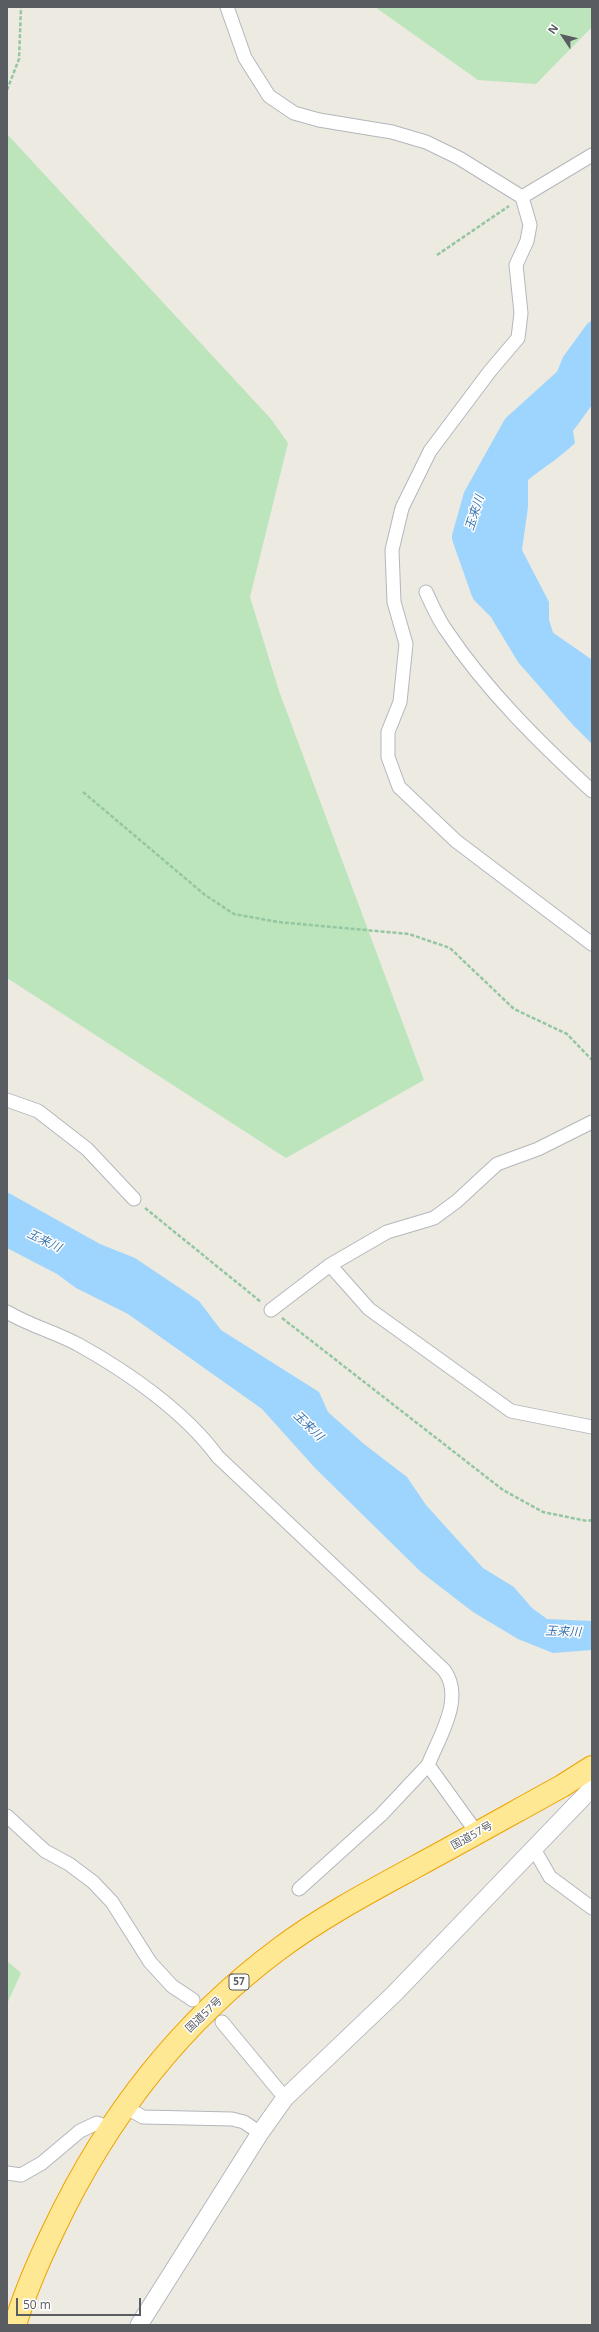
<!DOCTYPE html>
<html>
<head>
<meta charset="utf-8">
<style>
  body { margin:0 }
  #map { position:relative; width:599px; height:2332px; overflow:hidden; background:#edeae1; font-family:"Open Sans",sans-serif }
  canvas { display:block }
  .frame { position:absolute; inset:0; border:8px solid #595d62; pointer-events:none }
  .north { position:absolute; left:543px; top:16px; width:40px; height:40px; -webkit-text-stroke:3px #fff; paint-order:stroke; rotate:305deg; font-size:11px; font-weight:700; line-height:16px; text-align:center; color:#595d62 }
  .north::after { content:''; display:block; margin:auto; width:14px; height:18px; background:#595d62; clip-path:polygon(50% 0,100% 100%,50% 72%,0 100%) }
  .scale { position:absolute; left:16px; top:2298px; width:125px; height:18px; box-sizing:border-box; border:2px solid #595d62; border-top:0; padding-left:5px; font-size:12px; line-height:14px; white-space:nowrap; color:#595d62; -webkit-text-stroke:3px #fff; paint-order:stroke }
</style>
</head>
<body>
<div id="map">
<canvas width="599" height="2332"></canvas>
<div class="frame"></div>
<div class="north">N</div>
<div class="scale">50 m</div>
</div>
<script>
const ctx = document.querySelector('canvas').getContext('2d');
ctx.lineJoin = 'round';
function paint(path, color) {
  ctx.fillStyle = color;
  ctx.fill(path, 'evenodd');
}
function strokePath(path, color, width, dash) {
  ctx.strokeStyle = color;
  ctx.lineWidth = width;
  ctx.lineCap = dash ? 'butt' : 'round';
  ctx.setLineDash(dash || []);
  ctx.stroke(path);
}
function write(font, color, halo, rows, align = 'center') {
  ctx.font = font + ' "Open Sans","Noto Sans JP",sans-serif';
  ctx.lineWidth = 3;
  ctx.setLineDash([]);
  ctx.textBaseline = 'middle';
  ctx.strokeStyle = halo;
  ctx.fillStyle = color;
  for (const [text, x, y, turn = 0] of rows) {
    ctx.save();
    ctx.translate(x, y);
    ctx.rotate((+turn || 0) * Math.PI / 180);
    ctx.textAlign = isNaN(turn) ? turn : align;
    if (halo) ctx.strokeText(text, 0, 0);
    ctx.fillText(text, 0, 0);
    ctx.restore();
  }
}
paint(new Path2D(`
  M375 7H592V27L536 84 478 80Z
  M7 134 271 419 288 443 250 597 279 691 424 1080 286 1158 7 978Z
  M7 1961 21 1973 7 2004Z`), '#bce5bc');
paint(new Path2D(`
  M592 320V405L573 431 575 443C561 457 544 467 528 480V507L522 550 549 602V620L556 642 577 672 592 687V744L573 725 518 662 492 619 487 584 492 572 481 540V500L496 491 507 450 536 424 563 357 587 324Z
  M7 1192 100 1244 135 1258 199 1301 221 1330 319 1392 328 1412 364 1444 407 1477 426 1505 483 1568 514 1587 532 1608 547 1619 592 1621V1650L553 1653 518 1639 473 1612 421 1572 315 1468 262 1409 128 1314 76 1288 57 1274 7 1248Z`), '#9ed5ff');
strokePath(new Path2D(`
  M592 360 517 428 478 498 467 537 486 591 530 635 592 678`), '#9ed5ff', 30);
const minor = new Path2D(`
  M227 7 245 58 269 96 294 113 319 120 392 132 426 142 459 158 522 197 530 225 527 241 516 265 521 313 518 338 490 371 430 451 402 508 392 550 394 602 406 644 400 702 388 732V757L399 787 456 841 592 944
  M522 197 592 155
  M426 592C432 605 438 619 446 630 486 690 539 742 592 791
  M7 1100 38 1111 87 1149 134 1199
  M330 1265 369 1309 511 1411 592 1427
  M271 1310 330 1265 387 1232 434 1218 457 1201 497 1164 538 1149 592 1122
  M7 1312C30 1326 56 1332 79 1345 128 1372 185 1412 218 1457L444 1670C465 1698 439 1737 428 1765
  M7 1816 45 1851 69 1864 93 1882 112 1902 150 1962 172 1986 193 2000
  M534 1849 550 1877 592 1908
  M299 1889 381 1815 428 1765 477 1833
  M222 2022 285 2098
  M125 2107 143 2117 232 2119 244 2122 260 2133
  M7 2173 21 2175 42 2163 80 2131 97 2123 111 2128`);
const tertiary = new Path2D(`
  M139 2325 260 2133 285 2098 394 1994 592 1788`);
const trunk = new Path2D(`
  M15 2325C25 2292 39 2260 54 2229 106 2119 181 2022 279 1949 322 1917 369 1892 415 1867 465 1840 513 1813 562 1786L592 1767`);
strokePath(minor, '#b3b7bc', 15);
strokePath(tertiary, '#b3b7bc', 19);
strokePath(trunk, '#eda200', 24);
strokePath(new Path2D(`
  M7 90 19 59 21 7
  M437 255 509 206
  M83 792 205 895 234 914 278 922 409 934 450 948 514 1009 567 1034 592 1060
  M145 1208 261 1302
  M282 1318 503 1490 543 1512 587 1521 592 1520`), '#95c6a2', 2.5, [4, 2]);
strokePath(minor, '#fff', 13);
strokePath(tertiary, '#fff', 17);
strokePath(trunk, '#fee894', 22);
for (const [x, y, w] of [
  [239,1982,20]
]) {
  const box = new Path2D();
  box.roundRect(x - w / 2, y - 8, w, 16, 3);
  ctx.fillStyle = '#fff';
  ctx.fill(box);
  strokePath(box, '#595d62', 1);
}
write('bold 10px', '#595d62', null, [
  ["57",239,1982]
]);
write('11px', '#595d62', '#fff', [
  ["国道57号",472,1836,-29],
  ["国道57号",204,2015,-44]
]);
write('italic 12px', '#3b76b1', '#fff', [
  ["玉来川",475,513,-72],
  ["玉来川",44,1241,26],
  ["玉来川",308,1426,44],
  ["玉来川",563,1632,2]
]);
</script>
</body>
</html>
